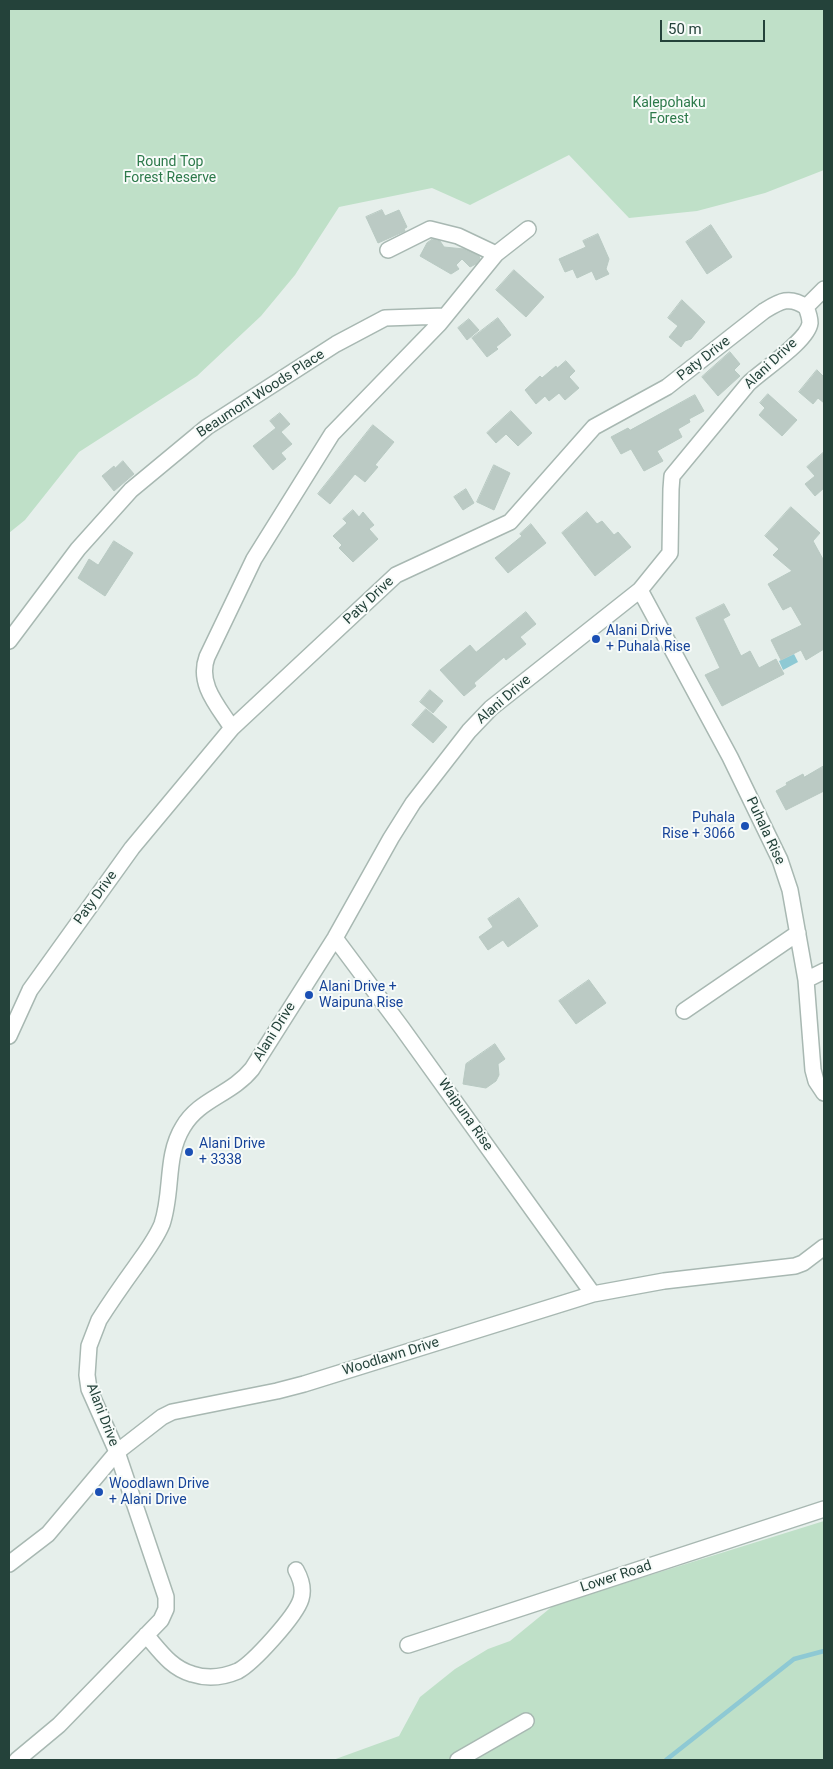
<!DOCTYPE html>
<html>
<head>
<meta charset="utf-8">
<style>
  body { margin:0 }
  #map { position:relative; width:833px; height:1769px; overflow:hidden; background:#e6efeb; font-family:Roboto,sans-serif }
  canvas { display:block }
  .frame { position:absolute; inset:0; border:10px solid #24423a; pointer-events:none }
  .scale { position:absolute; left:660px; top:20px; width:105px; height:22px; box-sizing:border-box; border:2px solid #24423a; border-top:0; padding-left:6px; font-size:15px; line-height:18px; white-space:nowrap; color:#24423a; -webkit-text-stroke:4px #f7fbf9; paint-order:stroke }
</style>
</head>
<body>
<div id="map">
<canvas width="833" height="1769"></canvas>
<div class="frame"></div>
<div class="scale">50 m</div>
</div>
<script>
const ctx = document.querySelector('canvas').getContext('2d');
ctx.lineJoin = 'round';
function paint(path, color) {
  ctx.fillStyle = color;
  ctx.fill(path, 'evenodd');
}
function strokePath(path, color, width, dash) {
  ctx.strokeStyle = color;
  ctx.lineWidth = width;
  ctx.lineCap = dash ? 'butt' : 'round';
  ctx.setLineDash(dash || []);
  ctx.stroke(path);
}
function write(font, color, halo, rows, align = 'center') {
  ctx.font = font + ' Roboto,sans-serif';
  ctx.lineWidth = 4;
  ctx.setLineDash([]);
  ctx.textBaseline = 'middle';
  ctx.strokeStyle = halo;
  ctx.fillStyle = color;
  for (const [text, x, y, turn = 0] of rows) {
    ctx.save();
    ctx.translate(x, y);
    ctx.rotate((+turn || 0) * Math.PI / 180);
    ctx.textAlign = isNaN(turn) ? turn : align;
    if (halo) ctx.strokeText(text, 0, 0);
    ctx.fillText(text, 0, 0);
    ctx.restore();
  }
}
paint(new Path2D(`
  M9 9H824V170L765 193 697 211 629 218 569 155 470 205 432 188 339 207 295 275 261 316 197 376 79 452 25 520 9 533Z
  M824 1521V1760H333L399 1736 420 1697 455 1669 488 1649 510 1641 554 1605Z`), '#bfe0c8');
paint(new Path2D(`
  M794 654 798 662 783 670 779 661Z`), '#8ec9d4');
strokePath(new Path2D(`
  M666 1760 794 1659 824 1651`), '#8ec9d4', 4.5);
const building = new Path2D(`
  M382 210 385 216 399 210 407 227 404 229 405 231 378 243 366 217Z
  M711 225 732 257 707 274 686 242Z
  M598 234 609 259 606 269 609 274 596 280 592 271 577 278 573 269 565 272 559 259 586 247 583 241Z
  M433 239 440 241 444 247 464 249 479 256 480 259 476 264 470 267 462 259 456 265 459 269 451 274 420 256 427 243Z
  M514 270 544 297 526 317 496 290Z
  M682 300 705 322 691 339 685 341 681 347 669 337 678 326 668 318Z
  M498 318 511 335 496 347 498 349 487 357 472 338Z
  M469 319 479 330 467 340 458 328Z
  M730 352 740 364 734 370 740 376 718 396 702 377Z
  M566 361 575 371 569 377 579 388 565 400 559 393 549 401 545 396 536 404 525 390 540 376 542 378 556 366 557 368Z
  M817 370 824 377V403L818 398 813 404 799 392Z
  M768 394 797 420 782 436 759 415 765 408 760 403Z
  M695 395 704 411 689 419 690 422 678 429 682 437 657 451 663 461 644 471 631 449 621 454 611 437 628 428 630 430Z
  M511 411 532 433 518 446 506 434 496 443 487 433Z
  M280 413 290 424 281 432 292 444 281 453 286 459 273 470 253 446 276 428 270 421Z
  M373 425 394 442 375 465 378 467 365 482 355 474 330 504 318 494Z
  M824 452V488L815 496 805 484 815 476 807 467Z
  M123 461 134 474 114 491 102 476 114 466 115 468Z
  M494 465 510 473 494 510 477 502Z
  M466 489 474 503 463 510 454 497Z
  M791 507 820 533 813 541 824 561V649L806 660 801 650 781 660 771 640 802 625 791 606 783 610 768 584 792 571 773 555 779 549 765 536Z
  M353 510 359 517 363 512 374 525 369 529 378 539 353 562 339 548 342 545 333 536 347 523 343 519Z
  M587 512 597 524 602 521 614 535 618 532 631 547 595 576 562 533Z
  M531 524 546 543 508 573 495 558 522 536 520 534Z
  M114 541 133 553 105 596 78 578 89 559 98 565Z
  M724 604 730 615 723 619 741 656 750 651 759 668 776 659 784 674 722 706 705 675 720 668 696 618Z
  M526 612 536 624 520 637 526 644 506 660 504 657 474 683 476 686 464 696 440 670 470 645 476 652Z
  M430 690 443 701 433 713 420 702Z
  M426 709 447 727 433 743 412 725Z
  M824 766V791L786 810 776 791 787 785 786 783 803 774 804 777Z
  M519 898 538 926 508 947 503 940 488 950 479 937 493 927 488 919Z
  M589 980 606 1003 576 1024 559 1001Z
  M495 1044 505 1059 498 1064 499 1075 496 1081 486 1088 463 1084 466 1064Z`);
paint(building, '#bbcac4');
strokePath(building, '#b8c9c2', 1);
const minor = new Path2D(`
  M388 250 430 229 458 236 496 254
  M640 590 730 757 780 860 790 890 806 980 813 1070 816 1081 824 1093
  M9 641 78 549 131 490 207 427 336 344 385 318 445 316
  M232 728C218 706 197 684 207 657L254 559 332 434 439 324 496 254 528 229
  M335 938 402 1028 593 1294
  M806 980 824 971
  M684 1011 798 933
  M9 1036 30 990 132 848 232 728 396 575 510 522 594 427 667 387 764 311C779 302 789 295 806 307L824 289
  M9 1564 48 1534 117 1452 162 1417 172 1412 277 1391 304 1384 593 1294 664 1281 795 1266 803 1263 824 1247
  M146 1635C160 1651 171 1668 192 1674 207 1679 224 1677 238 1671 253 1663 296 1616 301 1599 304 1589 301 1579 296 1570
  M408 1645 824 1509
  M17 1760 59 1725 161 1620 166 1609V1597L117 1452 89 1389 87 1375 89 1346 99 1320C111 1301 123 1284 136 1266 145 1253 156 1239 162 1224 173 1192 165 1156 183 1127 199 1099 231 1095 252 1069L335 938 391 838 413 803 469 731 491 708 640 590 670 553 671 489 672 476 748 384C761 371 808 341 810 323 810 317 808 312 806 307
  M458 1760 526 1721`);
strokePath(minor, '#a8b8b2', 18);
strokePath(minor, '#fff', 15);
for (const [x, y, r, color] of [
  [596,639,5,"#1a4fb4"],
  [745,826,5,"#1a4fb4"],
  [309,995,5,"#1a4fb4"],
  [189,1152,5,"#1a4fb4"],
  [99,1492,5,"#1a4fb4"]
]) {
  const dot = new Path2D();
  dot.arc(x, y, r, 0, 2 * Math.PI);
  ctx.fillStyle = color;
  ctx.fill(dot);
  strokePath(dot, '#f7fbf9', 2);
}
write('14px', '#2d7a4b', '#f7fbf9', [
  ["Kalepohaku",669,103],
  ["Forest",669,119],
  ["Round Top",170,162],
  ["Forest Reserve",170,178]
]);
write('14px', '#24423a', '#f7fbf9', [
  ["Paty Drive",704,359,-38],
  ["Alani Drive",771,364,-43],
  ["Beaumont Woods Place",261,394,-33],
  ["Paty Drive",369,601,-43],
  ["Alani Drive",504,700,-41],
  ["Puhala Rise",765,831,65],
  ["Paty Drive",96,898,-54],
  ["Alani Drive",275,1032,-58],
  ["Waipuna Rise",465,1115,55],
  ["Woodlawn Drive",391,1357,-17],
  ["Alani Drive",102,1415,69],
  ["Lower Road",616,1577,-18]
]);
write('14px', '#164399', '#f7fbf9', [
  ["Alani Drive",606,631],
  ["+ Puhala Rise",606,647],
  ["Puhala",735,818,"right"],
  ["Rise + 3066",735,834,"right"],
  ["Alani Drive +",319,987],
  ["Waipuna Rise",319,1003],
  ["Alani Drive",199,1144],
  ["+ 3338",199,1160],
  ["Woodlawn Drive",109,1484],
  ["+ Alani Drive",109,1500]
], 'left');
</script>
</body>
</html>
